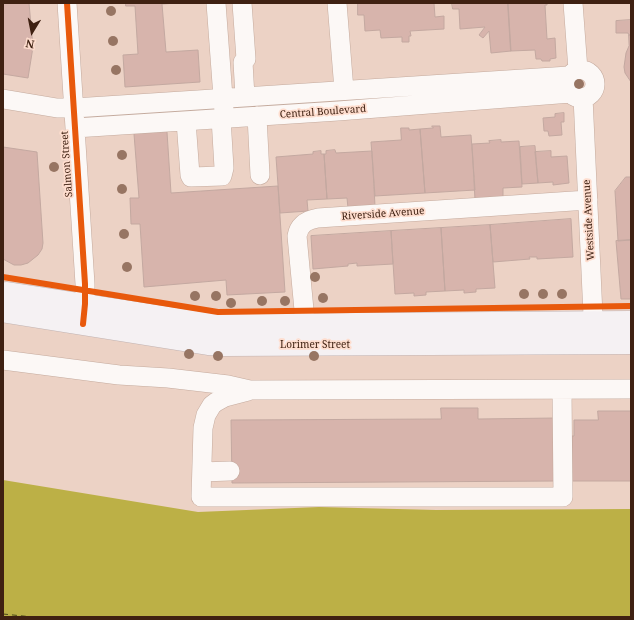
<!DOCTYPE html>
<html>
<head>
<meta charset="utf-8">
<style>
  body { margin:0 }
  #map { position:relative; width:634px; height:620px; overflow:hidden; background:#ecd2c5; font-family:"Noto Serif",serif }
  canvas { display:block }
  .frame { position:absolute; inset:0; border:4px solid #3f2112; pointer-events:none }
  .north { position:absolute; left:12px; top:12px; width:40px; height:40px; -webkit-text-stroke:3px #feddce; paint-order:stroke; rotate:190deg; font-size:11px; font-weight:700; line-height:16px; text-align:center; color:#3f2112 }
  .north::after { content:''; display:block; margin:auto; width:14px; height:18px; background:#3f2112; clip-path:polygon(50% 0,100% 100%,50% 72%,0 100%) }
</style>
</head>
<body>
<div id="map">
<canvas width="634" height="620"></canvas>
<div class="frame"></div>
<div class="north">N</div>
</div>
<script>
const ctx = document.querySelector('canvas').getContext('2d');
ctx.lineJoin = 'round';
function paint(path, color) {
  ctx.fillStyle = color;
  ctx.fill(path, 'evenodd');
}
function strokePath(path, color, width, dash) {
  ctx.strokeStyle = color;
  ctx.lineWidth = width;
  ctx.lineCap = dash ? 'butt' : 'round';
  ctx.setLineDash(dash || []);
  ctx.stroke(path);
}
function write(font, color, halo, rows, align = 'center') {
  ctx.font = font + ' "Noto Serif",serif';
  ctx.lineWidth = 3.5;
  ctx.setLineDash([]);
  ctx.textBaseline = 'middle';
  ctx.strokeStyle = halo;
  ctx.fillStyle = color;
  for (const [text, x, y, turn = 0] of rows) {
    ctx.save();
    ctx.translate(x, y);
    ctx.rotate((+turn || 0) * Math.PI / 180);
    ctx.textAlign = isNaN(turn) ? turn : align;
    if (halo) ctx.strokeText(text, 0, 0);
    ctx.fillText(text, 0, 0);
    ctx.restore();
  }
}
paint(new Path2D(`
  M3 480 198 512 319 507 436 510 631 509V617H3Z`), '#bcb046');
strokePath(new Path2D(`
  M3 614 33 617`), '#4b4916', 1, [5, 4]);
const building = new Path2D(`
  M3 3H29L33 47 28 78 3 74Z
  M126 3H178L162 4 166 52 198 50 200 82 125 87 123 55 138 54 135 6H126Z
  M358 3H434L435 17 444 16V29L410 31 411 36H409V42H402V37L381 38 380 30 365 31 364 15H358Z
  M452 3H508L511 51 491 53 489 31 483 38 479 35 485 27 460 29 459 9H453Z
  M508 3H547V5H545L547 39 555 38 556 58 550 59V61H542L541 59H536L535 50 511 51Z
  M631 20V35H629L628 33H616V21Z
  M629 35H631V82L625 73 624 67 626 53 629 46Z
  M564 113V122H561L562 135 549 136 548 131H544L543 118 555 117V114Z
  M432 126H440L441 137 471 135 475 190 425 193 420 129 433 128Z
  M401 128H409V130L420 129 425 193 375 196 371 142 401 140Z
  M167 132 171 193 278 186 285 292 227 295 226 280 144 287 140 224H131L130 198H139L134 134Z
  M501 140V142L519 141 522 187 503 188V198L475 200 472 144 490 143 489 141Z
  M535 146 538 183 522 184 520 147Z
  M3 147 37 152 43 243 42 249 38 255 28 263 21 265H14L3 259Z
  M335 150 336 153 372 151 375 206 348 208 347 198 327 199 324 154H326V151Z
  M321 151V154H324L327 199 307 200 308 211 280 213 276 157 313 154V152Z
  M551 151V157L567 156 569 183 553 185V182L538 183 535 152Z
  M626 177H631V240L618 241 615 191Z
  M571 219 573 257 537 259V257H529L530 259 493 262 490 225Z
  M490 225 495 288 476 289V292L464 293V290L445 291 441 228Z
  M441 228 445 291 426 292V295L414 296V293L395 294 391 231Z
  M391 231 393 264 357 266V263L348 264V266L313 269 311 236Z
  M631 240V299H621L616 241Z
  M441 408H478V419L556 418 557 481 232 483 231 420 441 419Z
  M598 411H631V481H572V436H574V420H598Z`);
paint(building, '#d7b4ac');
strokePath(building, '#c3a8a0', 1);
const minor = new Path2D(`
  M67 3 85 284V304L83 320
  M216 3 224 111
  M242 3 246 59 243 62 245 97
  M337 3 344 90
  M573 3 578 70
  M567 84a14 14 0 1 1 28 0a14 14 0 1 1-28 0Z
  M583 97 594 337
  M3 99 57 108H74L569 76
  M257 116 260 175
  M186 121 190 175 191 177 222 176 224 168 221 118
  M75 128 338 111 571 93
  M305 339 304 310 297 236C299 224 307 220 318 218L588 200
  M3 360 119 375 168 378 228 385 250 390 631 389
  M248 391 225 397 216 402 212 405 206 415 203 428 201 497H563L562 390
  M202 472 230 471`);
const major = new Path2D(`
  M3 294 7 293 216 325 631 322
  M3 310 7 312 208 344 225 345 631 343`);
strokePath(minor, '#c4aa9d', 20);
strokePath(major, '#c1b3b2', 23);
strokePath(minor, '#fcf8f6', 19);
strokePath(major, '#f5f1f3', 22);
strokePath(new Path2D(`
  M67 3 85 284V304L83 324
  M3 277 218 312 631 306`), '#e8590c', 6);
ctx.fillStyle = '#977563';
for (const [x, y] of [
  [111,11],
  [113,41],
  [116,70],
  [579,84],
  [122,155],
  [54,167],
  [122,189],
  [124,234],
  [127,267],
  [315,277],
  [524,294],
  [543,294],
  [562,294],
  [195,296],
  [216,296],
  [323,298],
  [262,301],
  [285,301],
  [231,303],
  [189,354],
  [218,356],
  [314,356]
]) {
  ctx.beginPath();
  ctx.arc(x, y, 5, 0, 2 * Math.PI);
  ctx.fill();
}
write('10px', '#3f2112', '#feddce', [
  ["Central Boulevard",323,112,-4],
  ["Salmon Street",67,164,-94],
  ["Riverside Avenue",383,214,-4],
  ["Westside Avenue",589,220,-93],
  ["Lorimer Street",315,345]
]);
</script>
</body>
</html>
